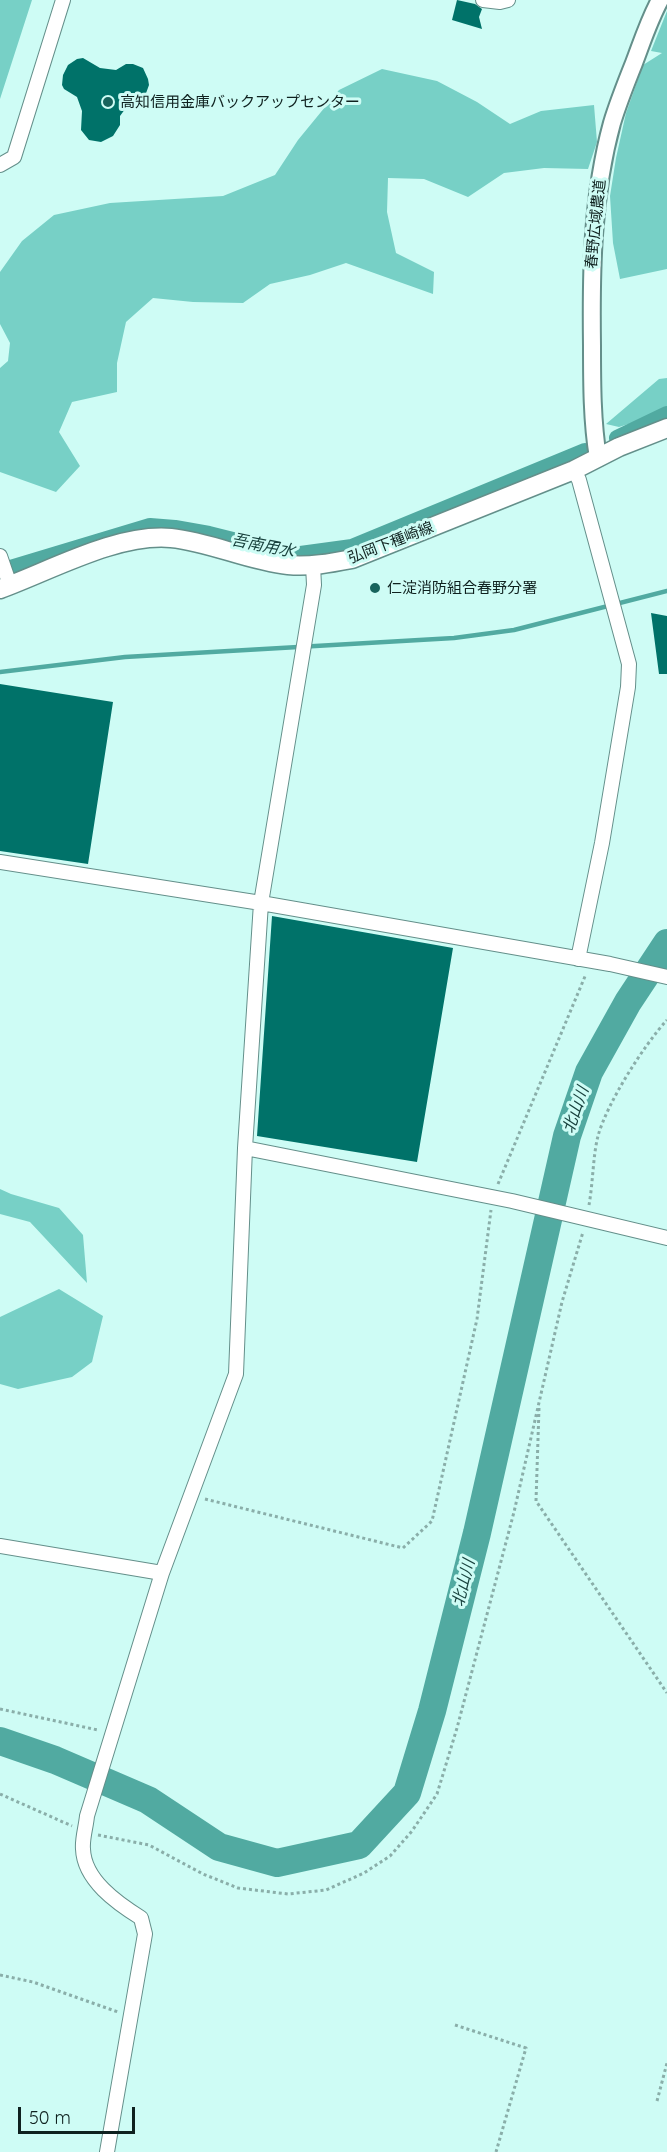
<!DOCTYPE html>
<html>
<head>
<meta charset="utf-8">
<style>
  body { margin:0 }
  #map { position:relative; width:667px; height:2152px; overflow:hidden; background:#cefcf5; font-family:Quicksand,sans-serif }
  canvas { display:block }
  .scale { position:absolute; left:18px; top:2107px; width:117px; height:27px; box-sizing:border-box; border:3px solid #0f211f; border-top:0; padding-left:8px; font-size:18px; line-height:21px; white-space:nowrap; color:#0f211f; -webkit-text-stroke:4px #cefcf5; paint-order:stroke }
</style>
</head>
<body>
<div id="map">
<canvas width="667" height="2152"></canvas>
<div class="scale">50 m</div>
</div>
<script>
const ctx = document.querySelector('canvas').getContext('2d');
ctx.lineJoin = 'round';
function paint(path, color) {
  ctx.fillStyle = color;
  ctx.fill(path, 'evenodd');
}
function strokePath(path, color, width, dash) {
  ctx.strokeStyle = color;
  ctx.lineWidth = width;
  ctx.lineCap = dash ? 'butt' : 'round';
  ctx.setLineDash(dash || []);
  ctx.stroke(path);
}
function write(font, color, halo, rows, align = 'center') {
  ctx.font = font + ' Quicksand,"Noto Sans JP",sans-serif';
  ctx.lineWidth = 6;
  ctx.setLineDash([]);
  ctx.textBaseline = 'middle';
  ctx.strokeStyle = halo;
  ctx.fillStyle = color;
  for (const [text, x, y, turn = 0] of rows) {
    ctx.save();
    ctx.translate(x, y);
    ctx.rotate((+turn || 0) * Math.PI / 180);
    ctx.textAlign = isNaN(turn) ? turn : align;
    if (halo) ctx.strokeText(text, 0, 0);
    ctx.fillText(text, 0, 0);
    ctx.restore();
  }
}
paint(new Path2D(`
  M0 0H32L0 99Z
  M667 11V269L620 279 613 243 610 196 616 158 626 113 643 65 662 53 651 51Z
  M382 69 437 81 477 102 510 124 541 111 594 105 597 142 588 169 544 168 504 173 468 197 424 179 388 178 387 212 396 253 434 272 433 294 346 263 310 275 270 284 243 303 193 302 153 298 126 322 117 363V392L72 402 59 432 80 466 56 492 0 472V368L8 361 10 343 0 324V272L22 241 54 215 110 203 223 196 275 175 298 140 339 90Z
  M667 378V412L619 427 606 424 659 379Z
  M0 1189 11 1194 59 1208 83 1235 87 1283 30 1222 0 1214Z
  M59 1289 103 1316 92 1362 72 1377 18 1389 0 1384V1317Z`), '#77d0c6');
strokePath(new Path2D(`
  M0 672 125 657 454 638 514 630 667 591`), '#51aaa1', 4.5);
strokePath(new Path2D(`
  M617 438 667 414
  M0 571 150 526 175 528 209 534 293 555 352 547 585 451`), '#51aaa1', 16);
strokePath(new Path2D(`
  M0 1741 55 1760 148 1800 219 1847 277 1863 359 1845 407 1793 432 1711 477 1533 567 1136 589 1072 628 1002 667 943`), '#51aaa1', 28);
paint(new Path2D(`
  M457 0 475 4 482 9 479 17 482 29 452 20Z
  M83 58 100 68 116 70 126 64H133L143 68 148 79 149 85 145 96 136 103 128 105 120 116V125L113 136 101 142 89 140 81 130 82 111 77 97 64 89 62 85 63 75 68 65 77 59Z
  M651 613 667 616V674H659Z
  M0 684 113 702 88 864 0 851Z
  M272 916 453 948 417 1162 257 1136Z`), '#007269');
const minor = new Path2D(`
  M483 0 500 2 508 0
  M0 165 14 157 63 0
  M574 470 579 480 629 664 628 687 602 843 578 959
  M0 556 10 585
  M0 862 261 903 610 964 667 977
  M245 1148 512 1201 667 1238
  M0 1546 162 1573
  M107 2152 145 1934 141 1918C117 1903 84 1880 83 1849 82 1839 86 1827 87 1816L162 1573 236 1374 245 1148 261 903 314 585 313 565`);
const tertiary = new Path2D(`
  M598 458C592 421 592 383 592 345 591 270 592 196 612 123 618 103 626 83 634 63 642 42 649 20 660 0`);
const secondary = new Path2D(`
  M0 589C50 571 117 533 171 538 211 542 248 561 288 565 310 567 331 563 352 559L574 470 619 447 667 428`);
strokePath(minor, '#648f8a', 16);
strokePath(tertiary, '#648f8a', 20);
strokePath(secondary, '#648f8a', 21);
strokePath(new Path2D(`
  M498 1184 586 974
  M589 1205C593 1183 593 1155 598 1136 607 1103 644 1045 667 1020
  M539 1408 536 1501 667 1693
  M205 1499 403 1548 432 1521 477 1319 491 1210
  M0 1709 98 1730
  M0 1794 72 1826
  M98 1835 149 1845 203 1874 238 1888 288 1894 326 1890 364 1873 390 1856 412 1831 437 1794 457 1728 514 1512 562 1302 583 1232
  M0 1975 33 1982 118 2012
  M455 2025 526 2048 496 2152
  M657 2101 667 2063`), '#8aaea9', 3, [3, 3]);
strokePath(minor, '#fff', 14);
strokePath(tertiary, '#fff', 16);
strokePath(secondary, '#fff', 18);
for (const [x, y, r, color] of [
  [108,102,6,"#17635c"],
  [375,588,6,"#17635c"]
]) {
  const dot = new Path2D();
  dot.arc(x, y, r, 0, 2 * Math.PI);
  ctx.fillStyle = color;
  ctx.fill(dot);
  strokePath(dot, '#cefcf5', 2);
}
write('15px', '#0f211f', '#cefcf5', [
  ["高知信用金庫バックアップセンター",120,102],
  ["仁淀消防組合春野分署",387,588]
], 'left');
write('15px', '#0f211f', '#cefcf5', [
  ["春野広域農道",596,224,-84],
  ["弘岡下種崎線",391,543,-21]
]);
write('italic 16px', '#1a433f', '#cefcf5', [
  ["吾南用水",263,546,11],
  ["北山川",576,1110,-71],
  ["北山川",464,1583,-76]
]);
</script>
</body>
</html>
